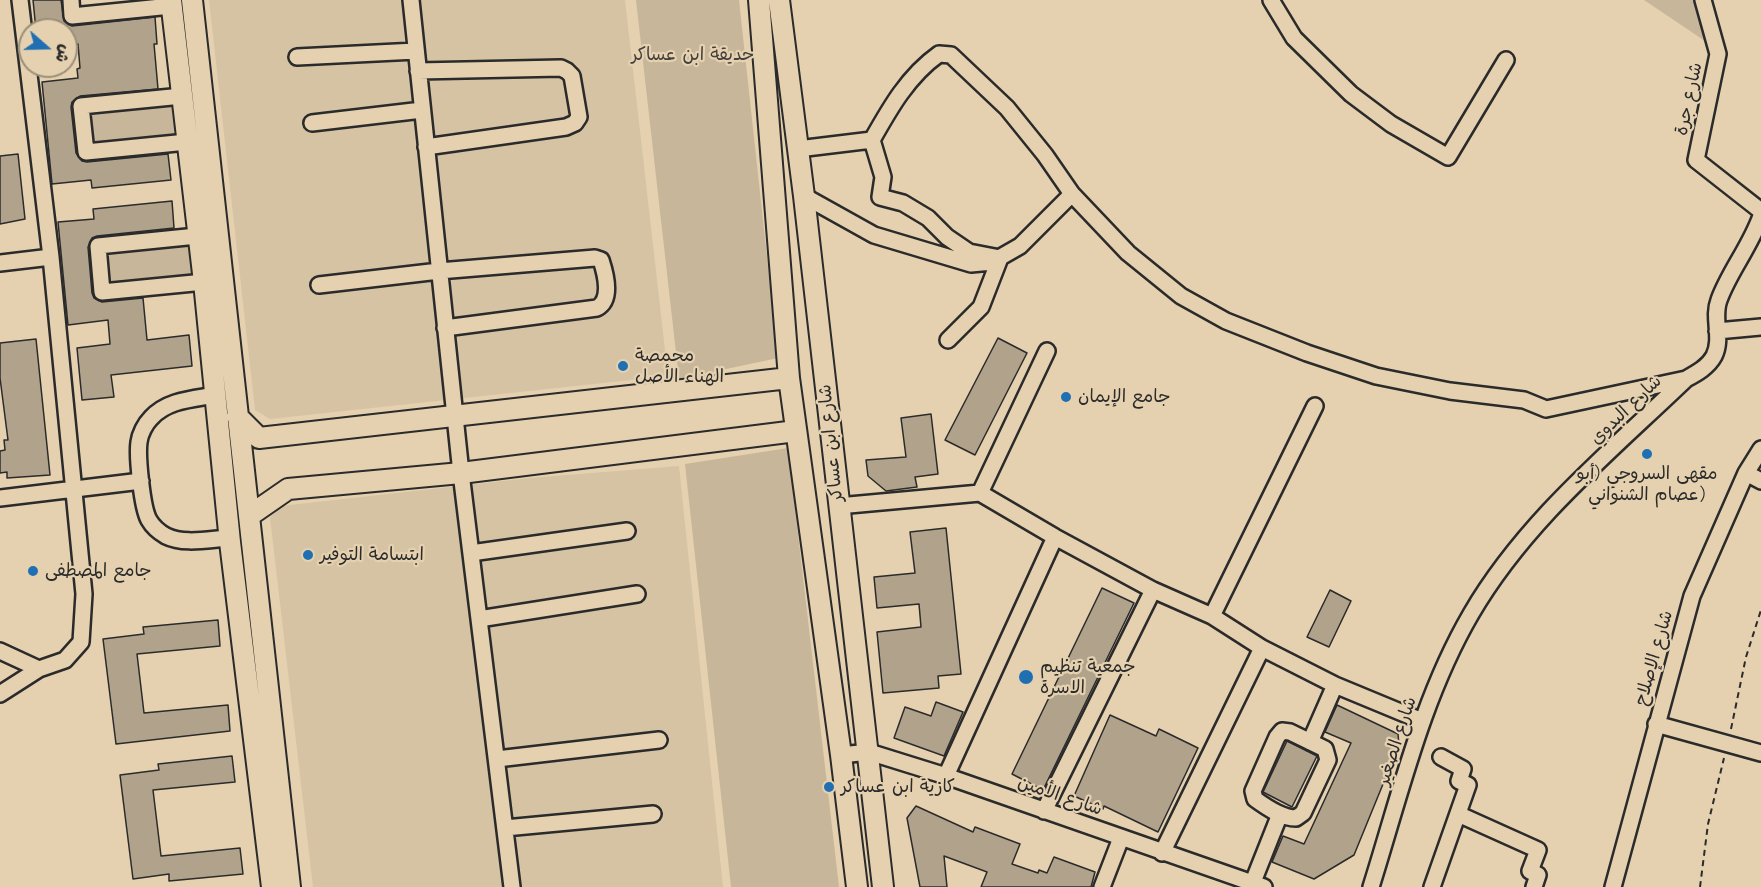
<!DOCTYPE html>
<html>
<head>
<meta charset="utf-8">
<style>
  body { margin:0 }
  #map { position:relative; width:1761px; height:887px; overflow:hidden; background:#e5d1af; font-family:"Comic Neue","Playpen Sans Arabic",sans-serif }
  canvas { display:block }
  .north { position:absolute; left:18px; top:18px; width:60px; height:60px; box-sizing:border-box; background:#e5d1af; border:2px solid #9b8f7a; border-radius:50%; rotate:110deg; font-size:16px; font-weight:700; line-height:24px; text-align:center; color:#2b2b2b }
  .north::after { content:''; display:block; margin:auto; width:21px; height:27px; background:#1f6fb2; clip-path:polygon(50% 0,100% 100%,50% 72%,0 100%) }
</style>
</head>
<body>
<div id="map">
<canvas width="1761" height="887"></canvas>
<div class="north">ش</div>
</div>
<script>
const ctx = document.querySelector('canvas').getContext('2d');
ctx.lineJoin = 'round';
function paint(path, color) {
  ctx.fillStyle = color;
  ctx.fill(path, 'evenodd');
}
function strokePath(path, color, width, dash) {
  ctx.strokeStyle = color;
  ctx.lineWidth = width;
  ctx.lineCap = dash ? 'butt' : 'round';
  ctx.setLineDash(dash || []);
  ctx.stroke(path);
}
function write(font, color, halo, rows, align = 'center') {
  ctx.font = font + ' "Comic Neue","Playpen Sans Arabic",sans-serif';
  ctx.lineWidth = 4.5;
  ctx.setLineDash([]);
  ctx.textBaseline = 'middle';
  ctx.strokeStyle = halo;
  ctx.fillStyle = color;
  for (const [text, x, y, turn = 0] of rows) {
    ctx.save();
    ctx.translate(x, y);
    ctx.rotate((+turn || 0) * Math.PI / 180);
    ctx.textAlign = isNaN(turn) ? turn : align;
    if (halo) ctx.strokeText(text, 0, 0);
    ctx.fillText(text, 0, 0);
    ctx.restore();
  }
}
paint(new Path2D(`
  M209 0H625L668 376 270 419 255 410Z
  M679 466 723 887H313L270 517 281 506 530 478Z`), '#d5c3a4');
paint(new Path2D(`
  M636 0H739L778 358 679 379Z
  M1644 0H1694L1705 41Z
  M174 101 177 136 89 145 86 110Z
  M190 241 193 277 106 286 102 250Z
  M788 448 839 887H731L685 464Z`), '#c7b699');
const building = new Path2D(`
  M33 0H61L64 21 72 26 155 17 157 44H154L158 89 80 96 72 102 71 107 76 153 82 161 87 162 168 154 171 180 92 188 91 180 52 184 42 82 78 78 77 69 80 68 78 44 66 46V30H36Z
  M18 154 25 219 0 224V156Z
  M172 201 174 228 97 236 92 238 88 247 92 293 94 298 102 302 143 298 147 340 189 335 192 366 111 375 114 397 82 400 77 348 110 344 108 320 68 325 58 222 94 219 93 209Z
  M998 338 1027 353 975 455 945 440Z
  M36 339 50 475 7 478V472L0 473V451L5 450 4 440H8L0 378V343Z
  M931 414 938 474 915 477 917 487 886 491 868 476 866 460 906 457 901 418Z
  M946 528 961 674 938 676 939 688 883 693 877 632 921 627 919 604 877 608 874 577 915 573 910 532Z
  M1102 588 1134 603 1043 790 1012 774Z
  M1330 590 1351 601 1329 647 1307 637Z
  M218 620 220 646 137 654 144 713 228 705 230 731 116 744 103 639 144 634 143 627Z
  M936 702 963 712 944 756 894 738 905 707 931 716Z
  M1337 705 1398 734 1399 745 1354 855 1314 879 1272 862 1283 836 1304 844 1351 743 1325 732Z
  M1110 715 1156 736 1159 729 1198 748 1158 832 1104 806 1103 809 1074 796Z
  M1287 741 1317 756 1292 807 1263 792Z
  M232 756 235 782 153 790 161 856 240 848 243 874 169 881V874L133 879 120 775 159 770 158 764Z
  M916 806 973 832 975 827 1020 844 1012 864 1038 873 1039 870 1047 873 1054 857 1095 872 1091 887H981L987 872 944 856 947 887H920L907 818Z`);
paint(building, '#b1a38b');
strokePath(building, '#2b2b2b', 1.5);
const minor = new Path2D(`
  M71 0 72 16 171 6
  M411 0 461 473 512 887
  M1271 0 1294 38 1351 94 1391 124 1448 157 1506 60
  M1703 0 1718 54 1696 160 1761 211
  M297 57 416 51
  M418 71 561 68 567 71 572 76 579 117 575 123 566 127 426 147
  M182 96 81 106 86 152 187 142
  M312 123 422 110
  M872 140 883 177 880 197 903 203 928 218 947 237 969 252 1000 258 981 307 948 340
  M798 149 872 140C890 108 908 76 939 54L951 55 1007 108 1045 155 1072 194 1128 253 1181 296 1226 321 1307 353 1376 376 1450 391 1524 400 1546 409 1686 379
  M804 196 874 235 971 264 992 262 1020 246 1072 194
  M197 236 98 246 102 292 204 282
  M0 263 51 257
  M319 285 439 271 595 258 601 260C606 275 612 300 597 308L445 328
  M1717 331 1761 327
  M215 395C193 399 167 400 151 418 145 424 140 434 139 442 137 456 142 508 149 520 153 527 159 532 166 536 184 545 210 539 230 538
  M1746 473 1761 481
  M980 493 1047 351
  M0 498 141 481
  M838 506 980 493 1055 537 1153 590 1212 616 1262 648 1335 685 1422 721
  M471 553 627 531
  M1212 616 1315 406
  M479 619 637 594
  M0 651 39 669
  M0 694 39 669 65 660 81 642 84 594 51 257 20 0
  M1656 724 1761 753
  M1282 731 1290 732 1325 749 1328 760 1303 813 1296 818C1282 818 1266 807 1255 799L1253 791 1277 737Z
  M1310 742 1335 685
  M841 755 869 752 946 776 1264 887
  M497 759 659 740
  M946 776 1055 537
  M1044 811 1153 590
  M1458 814 1538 850 1530 871 1538 875 1534 887
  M505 828 653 814
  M1162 853 1262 648
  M1253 882 1280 814
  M1102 887 1121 838
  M1371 887C1400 795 1422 698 1471 614 1525 521 1610 452 1686 379 1697 373 1708 367 1714 356 1723 338 1712 318 1719 300 1729 272 1750 247 1761 216
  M1432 887 1468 785 1459 781 1463 769 1441 757
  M1613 887 1692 596 1746 473 1761 449`);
const major = new Path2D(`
  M171 0 204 282 230 542 272 887
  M192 0 290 887
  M759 0 789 378 841 755 857 887
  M779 0 804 196 883 887
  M237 416 259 438 789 378
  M249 516 288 489 461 473 796 431`);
strokePath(minor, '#2b2b2b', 20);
strokePath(major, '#2b2b2b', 24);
strokePath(new Path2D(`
  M1731 729 1746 657 1761 610
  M1700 887 1708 824 1724 758`), '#2b2b2b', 2, [6, 4.5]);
strokePath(minor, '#e5d1af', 15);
strokePath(major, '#e5d1af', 20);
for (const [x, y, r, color] of [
  [623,366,6,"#1f6fb2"],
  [1066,397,6,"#1f6fb2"],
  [1647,454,6,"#1f6fb2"],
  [308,555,6,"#1f6fb2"],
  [33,571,6,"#1f6fb2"],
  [1026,677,8,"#1f6fb2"],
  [829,787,6,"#1f6fb2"]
]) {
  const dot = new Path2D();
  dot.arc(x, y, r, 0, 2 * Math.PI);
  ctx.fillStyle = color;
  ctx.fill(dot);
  strokePath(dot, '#e5d1af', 2);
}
write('18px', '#42403c', '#e5d1af', [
  ["حديقة ابن عساكر",693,55]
]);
write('18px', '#2b2b2b', '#e5d1af', [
  ["شارع جرة",1689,99,-78],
  ["شارع البدوي",1626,410,-44],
  ["شارع ابن عساكر",831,443,-96],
  ["شارع الإصلاح",1654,658,-74],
  ["شارع الصغير",1397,741,-72],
  ["شارع الأمين",1060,796,19]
]);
write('18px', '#2b2b2b', '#e5d1af', [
  ["محمصة",635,356],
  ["الهناء الأصل",635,377],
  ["جامع الإيمان",1078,397],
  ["مقهى السروجي (أبو",1647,474,"center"],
  ["عصام الشنواني)",1647,495,"center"],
  ["ابتسامة التوفير",320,555],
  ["جامع المصطفى",45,571],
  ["جمعية تنظيم",1040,667],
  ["الاسرة",1040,688],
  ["كازية ابن عساكر",841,787]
], 'left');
</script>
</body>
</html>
